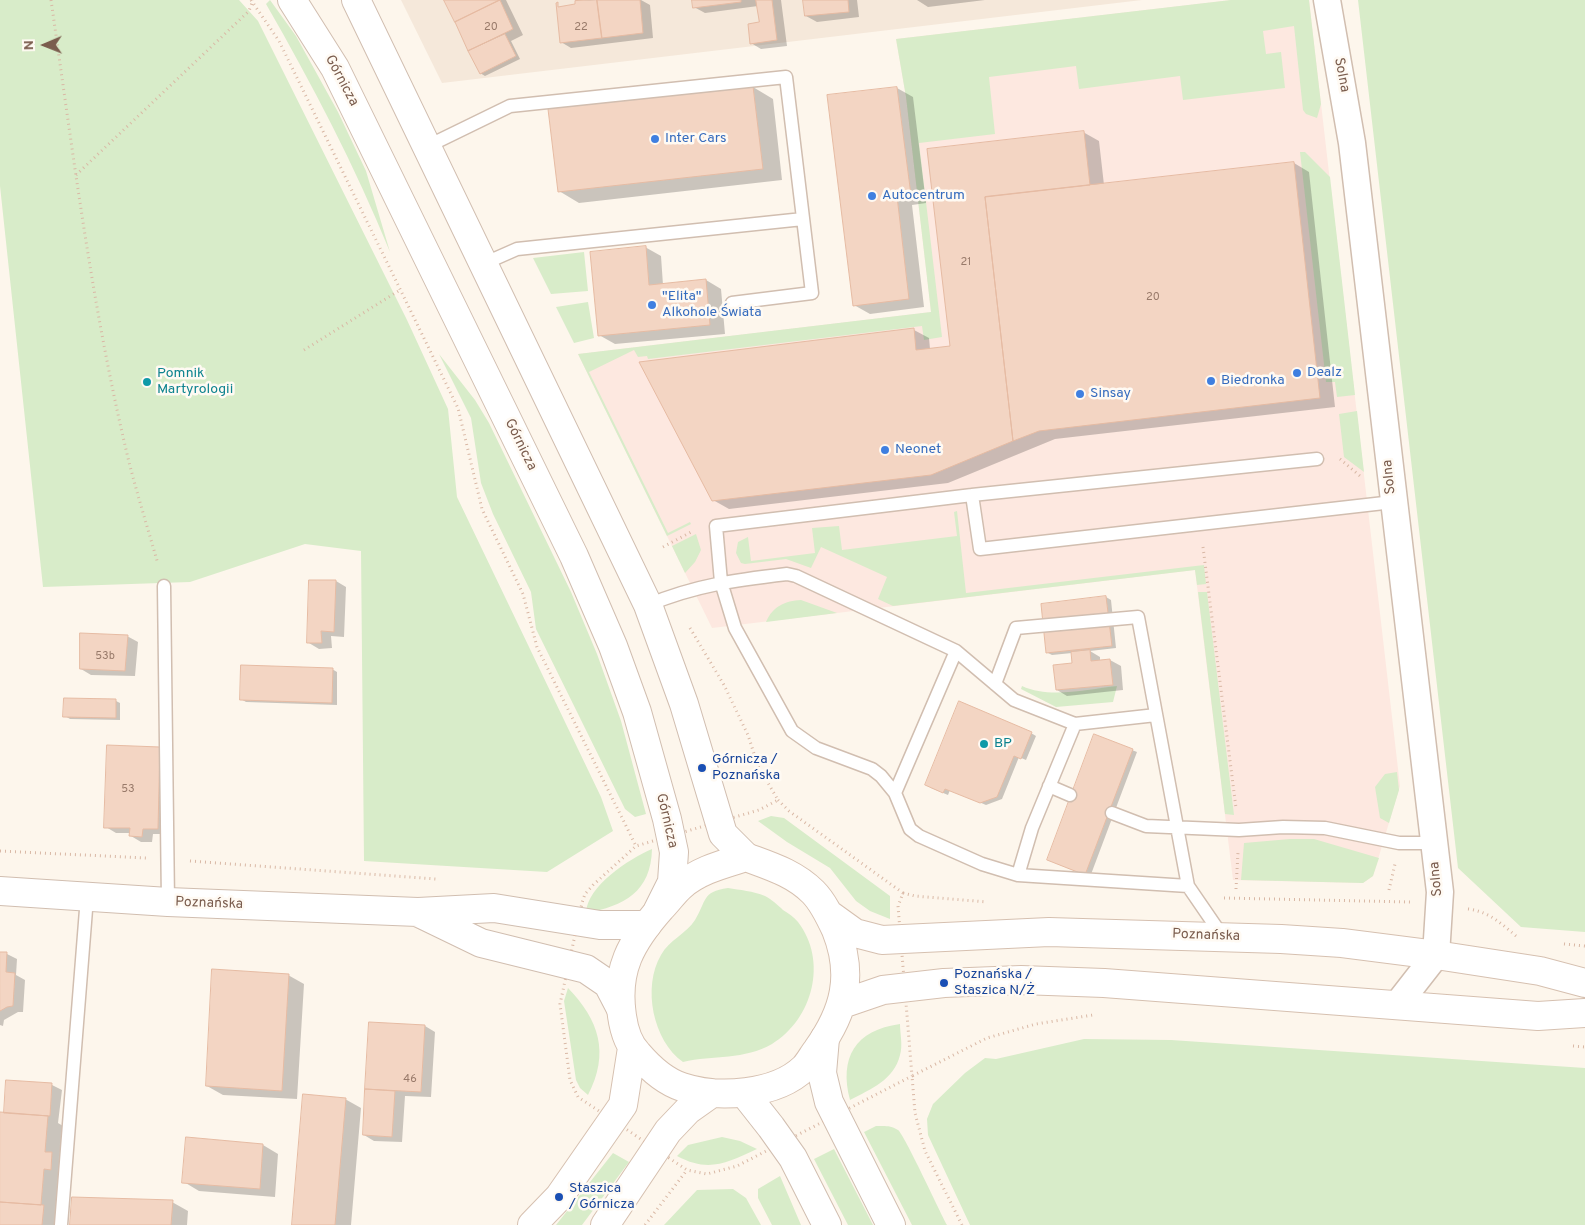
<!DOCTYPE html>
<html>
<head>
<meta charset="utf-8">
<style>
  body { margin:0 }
  #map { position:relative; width:1585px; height:1225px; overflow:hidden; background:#fdf6ec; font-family:Overpass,sans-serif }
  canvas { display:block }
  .north { position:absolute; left:20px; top:20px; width:50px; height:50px; -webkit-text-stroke:4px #fffaf3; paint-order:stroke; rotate:269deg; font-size:14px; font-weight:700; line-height:20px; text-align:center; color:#7a5c4d }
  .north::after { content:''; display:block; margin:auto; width:18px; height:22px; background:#7a5c4d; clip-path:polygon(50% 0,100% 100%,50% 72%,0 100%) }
</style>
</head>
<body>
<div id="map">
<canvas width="1585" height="1225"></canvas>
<div class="north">N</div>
</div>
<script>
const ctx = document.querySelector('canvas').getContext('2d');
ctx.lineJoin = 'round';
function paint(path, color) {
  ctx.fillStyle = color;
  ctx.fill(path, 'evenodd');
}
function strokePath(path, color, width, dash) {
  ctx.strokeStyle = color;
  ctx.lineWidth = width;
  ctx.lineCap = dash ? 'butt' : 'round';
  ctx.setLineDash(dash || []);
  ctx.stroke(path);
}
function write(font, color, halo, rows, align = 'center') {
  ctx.font = font + ' Overpass,sans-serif';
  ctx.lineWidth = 5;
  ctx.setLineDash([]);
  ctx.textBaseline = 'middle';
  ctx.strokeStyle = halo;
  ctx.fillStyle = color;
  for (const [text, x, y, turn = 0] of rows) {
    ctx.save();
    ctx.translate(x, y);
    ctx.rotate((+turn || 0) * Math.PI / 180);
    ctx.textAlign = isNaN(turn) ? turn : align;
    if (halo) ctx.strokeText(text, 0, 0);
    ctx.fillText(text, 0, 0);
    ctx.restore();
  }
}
paint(new Path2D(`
  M401 0H1142L442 83Z`), '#f5e8da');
paint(new Path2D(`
  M1231 0H1309L1400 786 1373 876 1363 883 1233 880 1195 570 712 628 578 354 931 312 906 97 896 39Z`), '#fde8e0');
paint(new Path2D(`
  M0 0H239L258 21 407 320 448 409 457 497 601 797 613 831 547 872 364 861 361 551 305 544 190 582 43 587 0 186Z
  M270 0 296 36 338 112 366 171 390 252C355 166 312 84 266 4Z
  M1231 0H1309L1321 104 1317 118 1306 114 1303 110 1294 26 1263 31 1266 54 1281 52 1285 88 1183 100 1180 76 1079 89 1076 66 989 77 995 134 919 143 942 337 924 340 922 326 648 359 647 356 638 357 634 350 589 372 668 533 690 522 691 524 667 536 578 354 931 312 906 97 896 39Z
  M1358 0H1585V932L1521 927 1458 868Z
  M1300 152H1305L1330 177 1355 395 1337 397 1335 382H1326Z
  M584 252 588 291 551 294 533 258Z
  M588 302 594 338 574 343 556 307Z
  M439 354 475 400 489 423 571 592 597 654 621 721 646 814 635 817 625 809 536 629 531 592 493 514 481 483 471 418Z
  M1357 411 1364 472 1344 457 1339 414Z
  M957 511 966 593 1204 565 1206 584 1197 585 1195 570 893 606 878 599 887 577 821 547 811 568 786 559 745 564 741 563 736 553 738 542 748 537 751 561 815 553 812 528 839 526 842 550 957 536 954 512Z
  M696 534 701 550 695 562 685 573 672 546Z
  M1198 592H1207L1234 815 1225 814Z
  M801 600 837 613 766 622C773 606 785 601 801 600Z
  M1022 686C1050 699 1087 689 1117 686L1113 702 1056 707 1021 689Z
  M1397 772 1399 790 1389 823 1380 818 1375 787 1385 774Z
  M771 816 784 818 890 896V919L870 911 856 901 830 868 787 842 758 821Z
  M1290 839H1314L1379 858 1373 876 1363 883 1241 880 1244 843Z
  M652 849C651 892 624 906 586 913 587 886 629 859 652 849Z
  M728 888C740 890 753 891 765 896 771 899 778 905 783 910 788 913 794 917 798 922 828 961 813 1019 772 1044 745 1060 713 1055 683 1062 653 1041 642 987 661 955 669 940 686 934 695 920 707 901 701 892 728 888Z
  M568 988C599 1020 610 1053 588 1095L580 1088 576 1080 564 1001Z
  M900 1024C900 1033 903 1046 900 1055 894 1080 871 1089 850 1100 839 1058 855 1030 900 1024Z
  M1084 1039 1171 1040 1585 1068V1225H970L928 1135 927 1119 933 1104 965 1073 985 1058 996 1059Z
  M876 1126C884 1126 891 1125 898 1130 904 1134 940 1212 947 1225H912L864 1132Z
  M722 1137 740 1141 757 1149C726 1163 709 1173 677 1156L688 1145Z
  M834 1149 873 1225H848L814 1159Z
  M613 1153 629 1162 582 1225H556Z
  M780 1176 801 1225H772L758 1198V1189Z
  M733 1189 746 1198 761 1225H664L697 1190Z`), '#d8ecc9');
paint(new Path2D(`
  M445 0H506L523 35 511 41 520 59 485 76 480 73Z
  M590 0H641L650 5 653 38 571 48 561 42 576 2Z
  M693 0H781L787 46 761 49 751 43 760 23 758 6 705 13 694 7Z
  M805 0H857L859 17 817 22 806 16Z
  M917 0H985L928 7Z
  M753 87 773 99 782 180 579 203 559 191Z
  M897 88 913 97 926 203 912 205 924 307 870 314 854 305 829 96Z
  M1083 132 1099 141 1104 185 1294 163 1309 172 1335 407 1055 439 948 483 729 509 713 500 914 330 929 338 930 349 951 347 928 150Z
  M645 247 661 256 663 285 706 280 721 289 725 334 615 344 599 335Z
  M336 581 346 587 344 637 331 636 332 648 319 649 309 643Z
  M1106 597 1111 600 1116 648 1090 651 1100 657V661L1110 660 1121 666 1123 690 1067 696 1057 690 1074 664 1072 653 1052 655 1048 653Z
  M127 636 138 642 135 676 91 675 81 669Z
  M332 669 337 672V705L246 702 241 699Z
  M116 701 120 703V720L70 719 65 716Z
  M1031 733 1036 736 1026 760 1019 757 1002 799 986 805 950 790 948 795 931 788Z
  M160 748 168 834H153L152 842H141L131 836V833H116L106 827Z
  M1132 750 1137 752 1090 877 1048 860Z
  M0 953 7 954 17 959 16 975 25 980 23 1012H18L4 1020 3 1026 0 1025Z
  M288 975 304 984 297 1099 223 1095 207 1086Z
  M370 1023 425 1026 435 1032 431 1097 405 1096 402 1142 374 1141 364 1135Z
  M52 1085 62 1090 58 1123 63 1126V1225H0V1114H8Z
  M345 1099 361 1108 351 1225H293Z
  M263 1145 278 1154 275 1197 199 1191 184 1182Z
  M172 1202 188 1211 187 1225H71Z`), '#0003');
const building = new Path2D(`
  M444 0H500L455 22Z
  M500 0 513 29 468 51 455 22Z
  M597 0 602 38 560 43 556 3 558 2V7L575 4V1Z
  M597 0H640L643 33 602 38Z
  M692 0H741V2L693 8Z
  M756 0H772L777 40 750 44 748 24 759 22Z
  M803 0H848L849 12 805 16Z
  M505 34 516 56 480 74 468 51Z
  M753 86 763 169 558 192 548 109Z
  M897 87 911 195 897 196 909 299 853 306 827 95Z
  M1084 131 1090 185 985 197 1013 441 931 475 712 501 639 362 914 328 916 350 950 346 927 149Z
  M1294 162 1320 398 1039 431 1013 441 985 197Z
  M646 246 649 285 706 279 710 325 598 336 590 252Z
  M309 580H336L334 632 321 631 322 643H307Z
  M1106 596 1112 646 1046 653 1041 604Z
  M80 633 128 635 125 671 80 669Z
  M1090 650 1091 661 1110 659 1113 685 1056 690 1053 665 1072 663 1071 652Z
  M241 665 333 668 332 703 240 700Z
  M64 698 116 699V718L63 717Z
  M959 701 1032 732 1021 759 1014 756 997 797 980 803 945 789 943 793 925 785Z
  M1094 734 1133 749 1085 875 1047 860Z
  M107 745 160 747 158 829H143L142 837 129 836 130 828H104Z
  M0 952H7L6 972 15 973 13 1006 7 1007 0 1011Z
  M212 969 289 974 282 1091 206 1086Z
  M369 1022 425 1025 421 1092 365 1089Z
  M6 1080 52 1083 50 1116 4 1113Z
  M365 1089 395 1091 392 1137 363 1135Z
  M303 1094 346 1098 335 1225H292Z
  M0 1112 48 1116 45 1152H52L51 1170 44 1169 41 1205 0 1202Z
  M186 1137 263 1144 260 1189 182 1183Z
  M72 1197 173 1200 171 1225H70Z
  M0 1202 44 1205 42 1225H0Z`);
paint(building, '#f3d5c3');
strokePath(building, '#e6bba3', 1);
const service = new Path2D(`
  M428 146 510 106 786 77 812 293 732 303
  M483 264 517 249 803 219
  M972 495 980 549 1393 502
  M164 586 168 902
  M648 605C696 585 736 580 787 574L796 576 956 651 1014 700 1075 724 1156 715
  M995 684 1016 628 1138 617 1188 886 1223 937
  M1049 786 1070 795
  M895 793 956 651
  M1112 813 1146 826 1239 830 1283 827 1325 828 1399 843H1434
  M1018 875 1032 828 1075 724
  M1188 886 1018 875 982 864 919 836 910 829 895 793 881 776 872 769 816 748 792 731 735 628 721 582 716 526 972 495 1317 459
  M61 1225 87 897`);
const minor = new Path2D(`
  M1327 0 1352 143 1440 892 1436 955 1397 1005`);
const tertiary = new Path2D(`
  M292 0 335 68 574 556 613 646 637 712 667 819 674 852 672 882 658 910
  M356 0 648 605 684 704 723 834 746 857
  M0 891 168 902 418 912 494 908 600 925H647
  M419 913 481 943 586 969 608 984 621 1009
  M825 1038 822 1073 829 1102 891 1225
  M745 1094 771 1127 793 1158 827 1225`);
const secondary = new Path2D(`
  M746 857C770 866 794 873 813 892 823 902 830 917 836 930 854 975 845 1011 817 1050 813 1055 809 1063 804 1068 776 1095 718 1099 682 1087 664 1081 650 1068 638 1054 628 1044 624 1030 622 1016 615 970 631 942 661 908 668 901 674 892 681 886 699 870 724 864 746 857Z
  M830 915 855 933 882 940 1049 932 1281 939 1342 943 1436 955 1540 971 1585 983
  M842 1004 883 990 944 983 1021 980 1104 983 1538 1016 1585 1013
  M532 1225 559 1197 623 1105 632 1048
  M605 1225 668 1131 688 1110 712 1093`);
strokePath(service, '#d1beb0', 15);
strokePath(minor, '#d1beb0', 29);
strokePath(tertiary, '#d1beb0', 30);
strokePath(secondary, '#d6c0b0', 30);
strokePath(new Path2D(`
  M51 0C73 153 92 308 128 458 137 494 148 529 158 564
  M251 0 279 41 458 408 482 509 523 594 537 647 636 846
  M76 175 249 11 253 0
  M304 350 400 290
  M1340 459 1360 476
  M663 547 693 531
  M1203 547 1236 808
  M690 628 724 685 748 735 758 766 778 800
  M778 800 789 811 903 893 898 906 912 1076 737 1166 707 1174 687 1170 578 1097 570 1080 560 1004 582 903 585 894 593 885 636 846 759 810Z
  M0 851 146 858
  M190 861 436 879
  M1236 889 1238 852
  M1389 890 1395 864
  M903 893 915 896 987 902
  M1224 898 1410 902
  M1468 909C1488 911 1502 924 1516 936
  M1564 944 1585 946
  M1573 1046 1585 1047
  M645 1225 687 1170
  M962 1225 925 1151 915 1113 912 1076 987 1038 1036 1024 1093 1015`), '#d9b8a5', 3, [1, 4]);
strokePath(service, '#fff', 12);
strokePath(minor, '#fff', 26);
strokePath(tertiary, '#fff', 28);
strokePath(secondary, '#fff', 28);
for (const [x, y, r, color] of [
  [655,139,5,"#3f7fe0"],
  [872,196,5,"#3f7fe0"],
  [652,305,5,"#3f7fe0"],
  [1297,373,5,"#3f7fe0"],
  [1211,381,5,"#3f7fe0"],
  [147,382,5,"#0f9aa8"],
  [1080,394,5,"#3f7fe0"],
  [885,450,5,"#3f7fe0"],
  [984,744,5,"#0f9aa8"],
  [702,768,5,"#1a4fb4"],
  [944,983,5,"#1a4fb4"],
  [559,1197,5,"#1a4fb4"]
]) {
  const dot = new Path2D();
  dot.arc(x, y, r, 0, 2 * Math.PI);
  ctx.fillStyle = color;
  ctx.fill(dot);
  strokePath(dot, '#fffaf3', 2);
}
write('11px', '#987a6a', null, [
  ["20",491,28],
  ["22",581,28],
  ["21",966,263],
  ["20",1153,298],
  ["53b",105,657],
  ["53",128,790],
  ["46",410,1080]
]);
write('14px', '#7a5c4d', '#fffaf3', [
  ["Solna",1341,75,79],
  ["Górnicza",341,81,62],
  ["Górnicza",520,445,64],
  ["Solna",1390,477,-96],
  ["Górnicza",666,821,77],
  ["Solna",1437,879,-95],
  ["Poznańska",209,904,2],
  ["Poznańska",1206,936,2]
]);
write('14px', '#366cbe', '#fffaf3', [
  ["Inter Cars",665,139],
  ["Autocentrum",882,196],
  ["\"Elita\"",662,297],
  ["Alkohole Świata",662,313],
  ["Dealz",1307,373],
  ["Biedronka",1221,381],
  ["Sinsay",1090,394],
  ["Neonet",895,450]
], 'left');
write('14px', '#0d838f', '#fffaf3', [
  ["Pomnik",157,374],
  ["Martyrologii",157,390],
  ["BP",994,744]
], 'left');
write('14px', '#164399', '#fffaf3', [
  ["Górnicza /",712,760],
  ["Poznańska",712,776],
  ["Poznańska /",954,975],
  ["Staszica N/Ż",954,991],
  ["Staszica",569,1189],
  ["/ Górnicza",569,1205]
], 'left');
</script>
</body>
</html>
